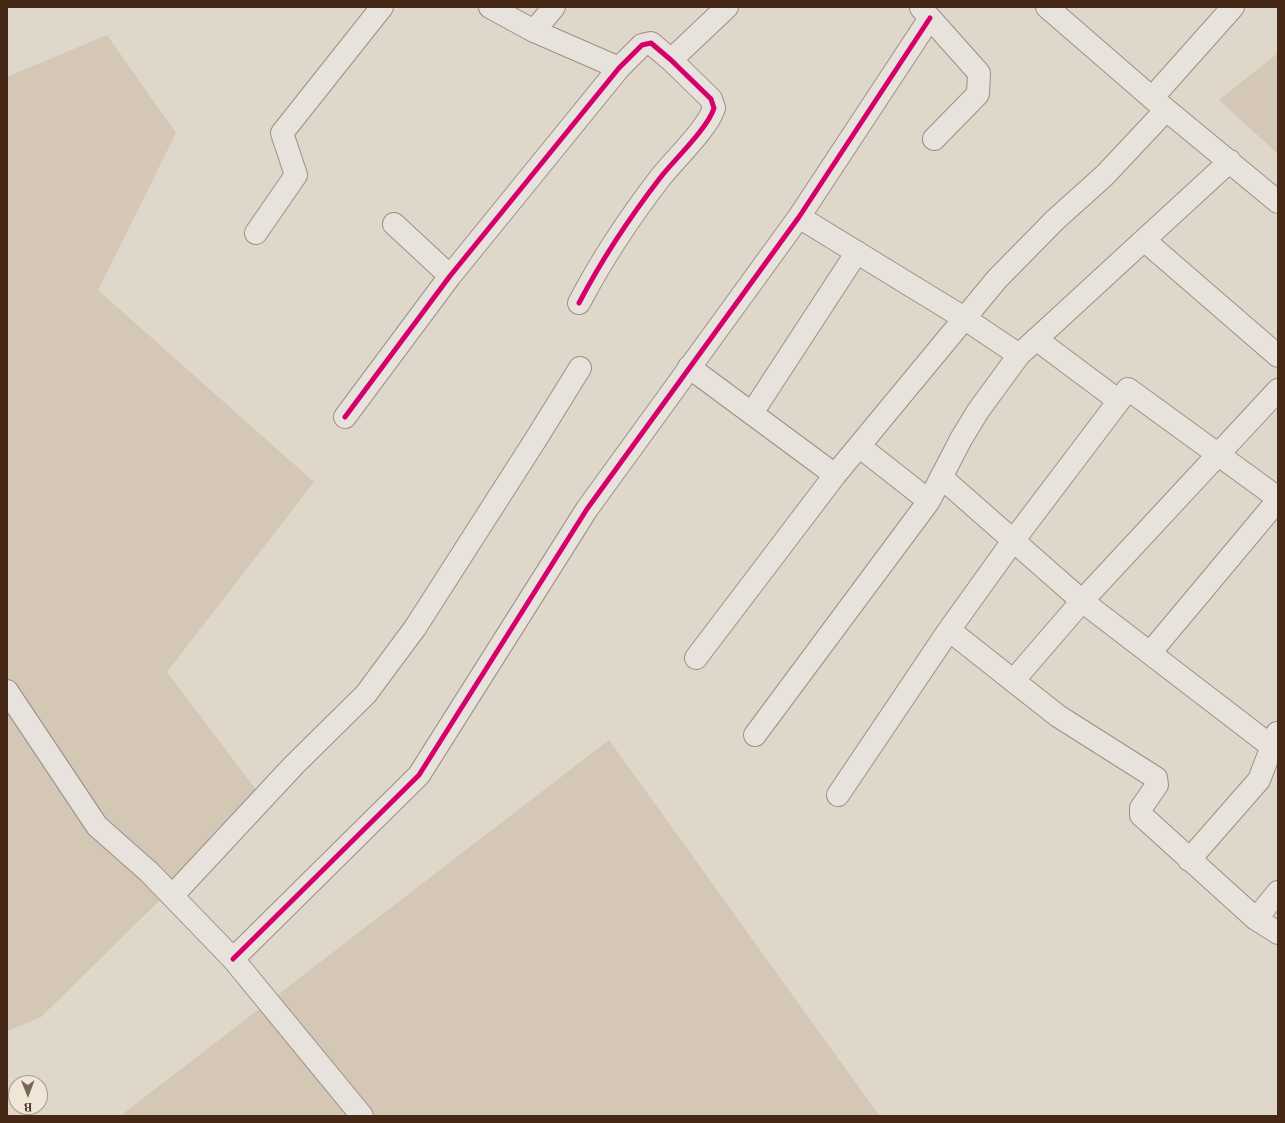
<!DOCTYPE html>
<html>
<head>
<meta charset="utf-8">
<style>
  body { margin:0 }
  #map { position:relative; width:1285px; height:1123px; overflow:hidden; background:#dfd7ca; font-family:"Libre Bodoni",serif }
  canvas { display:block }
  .frame { position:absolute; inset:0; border:8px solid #452816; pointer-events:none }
  .north { position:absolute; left:8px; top:1075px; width:40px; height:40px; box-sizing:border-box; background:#f0e6d7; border:1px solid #ac9a8a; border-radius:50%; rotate:179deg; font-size:11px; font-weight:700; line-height:16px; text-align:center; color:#452816 }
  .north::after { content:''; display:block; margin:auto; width:14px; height:18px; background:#7b6555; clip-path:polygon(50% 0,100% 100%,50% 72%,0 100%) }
</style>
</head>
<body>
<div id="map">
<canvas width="1285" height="1123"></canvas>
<div class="frame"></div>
<div class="north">B</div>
</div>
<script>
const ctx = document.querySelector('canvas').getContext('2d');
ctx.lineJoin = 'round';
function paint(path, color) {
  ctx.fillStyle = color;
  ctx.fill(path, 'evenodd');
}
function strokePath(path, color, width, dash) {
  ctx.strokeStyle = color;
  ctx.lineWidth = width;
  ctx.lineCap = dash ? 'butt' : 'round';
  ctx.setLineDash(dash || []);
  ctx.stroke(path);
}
paint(new Path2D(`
  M107 35 176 133 98 290 314 482 167 672 263 799 41 1017 7 1031V77Z
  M1278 53V154L1219 100Z
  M609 740 878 1114 882 1116H120Z`), '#d5c7b5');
const minor = new Path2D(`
  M490 7 534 31 619 68
  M1047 7 1152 98 1278 202
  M921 8 979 73 978 94 934 139
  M534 31 554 7
  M671 60 727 7
  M1152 98 1233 7
  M799 217 964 318 1019 355
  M394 224 450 276
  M256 233 296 175 282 133 382 7
  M1144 240 1278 356
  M1036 339 1119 401
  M689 367 835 475
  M752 413 857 252
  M345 417 450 276 619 68 642 45 651 43 671 60 711 99 714 108C708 128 674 160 660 178 630 217 602 259 579 303
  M859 446 929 501
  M941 477 1082 601 1271 746
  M949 630 1058 716 1156 778 1157 785 1141 808V815L1256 919 1278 933
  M1150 653 1278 500
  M696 658 835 475 997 279 1055 220 1105 175 1166 110
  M1013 681 1082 601 1278 390
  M7 691 97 826 149 872 233 959 362 1116
  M755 735 929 501 961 439 978 411 1019 355 1230 161
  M838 795 949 630 1013 541 1128 389 1278 498
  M1189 860 1259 780 1277 733
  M172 896 294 765 366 694 415 628 536 439 580 368
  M1256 919 1278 892
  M233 959 419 775 587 509 799 217 930 18`);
strokePath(minor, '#999087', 24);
strokePath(minor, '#e7e2dc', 22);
strokePath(new Path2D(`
  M345 417 450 276 619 68 642 45 651 43 671 60 711 99 714 108C708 128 674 160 660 178 630 217 602 259 579 303
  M233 959 419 775 587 509 799 217 930 18`), '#d6006c', 5);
</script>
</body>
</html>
